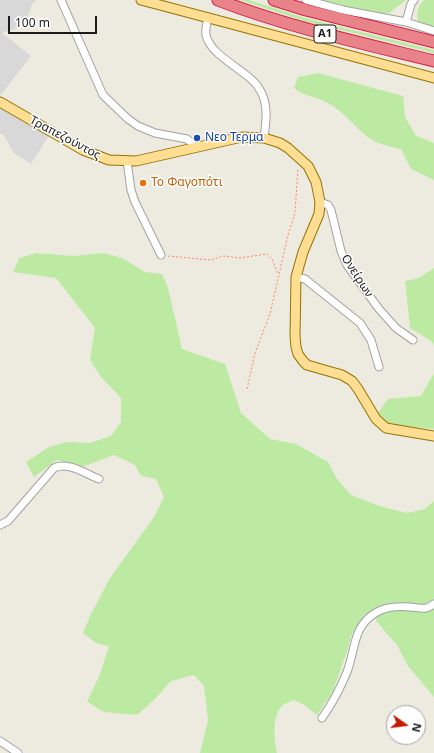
<!DOCTYPE html>
<html>
<head>
<meta charset="utf-8">
<style>
  body { margin:0 }
  #map { position:relative; width:434px; height:753px; overflow:hidden; background:#edeae0; font-family:"Noto Sans",sans-serif }
  canvas { display:block }
  .north { position:absolute; left:386px; top:705px; width:40px; height:40px; box-sizing:border-box; background:#fff; border:1px solid #a4a4a4; border-radius:50%; rotate:104deg; font-size:11px; font-weight:700; line-height:16px; text-align:center; color:#1b1b1b }
  .north::after { content:''; display:block; margin:auto; width:14px; height:18px; background:#c61900; clip-path:polygon(50% 0,100% 100%,50% 72%,0 100%) }
  .scale { position:absolute; left:8px; top:16px; width:89px; height:18px; box-sizing:border-box; border:2px solid #1b1b1b; border-top:0; padding-left:5px; font-size:12px; line-height:14px; white-space:nowrap; color:#1b1b1b; -webkit-text-stroke:3px #fff; paint-order:stroke }
</style>
</head>
<body>
<div id="map">
<canvas width="434" height="753"></canvas>
<div class="north">N</div>
<div class="scale">100 m</div>
</div>
<script>
const ctx = document.querySelector('canvas').getContext('2d');
ctx.lineJoin = 'round';
function paint(path, color) {
  ctx.fillStyle = color;
  ctx.fill(path, 'evenodd');
}
function strokePath(path, color, width, dash) {
  ctx.strokeStyle = color;
  ctx.lineWidth = width;
  ctx.lineCap = dash ? 'butt' : 'round';
  ctx.setLineDash(dash || []);
  ctx.stroke(path);
}
function write(font, color, halo, rows, align = 'center') {
  ctx.font = font + ' "Noto Sans",sans-serif';
  ctx.lineWidth = 3;
  ctx.setLineDash([]);
  ctx.textBaseline = 'middle';
  ctx.strokeStyle = halo;
  ctx.fillStyle = color;
  for (const [text, x, y, turn = 0] of rows) {
    ctx.save();
    ctx.translate(x, y);
    ctx.rotate((+turn || 0) * Math.PI / 180);
    ctx.textAlign = isNaN(turn) ? turn : align;
    if (halo) ctx.strokeText(text, 0, 0);
    ctx.fillText(text, 0, 0);
    ctx.restore();
  }
}
paint(new Path2D(`
  M0 0H37L32 4 25 26 2 33 31 56 0 96Z
  M0 97 53 129 31 164 14 153 3 134H0Z`), '#d9d8d8');
paint(new Path2D(`
  M240 0H249L305 18 434 50V53L304 21Z
  M320 0H406L389 13 379 14Z
  M424 0H434V27L424 25 418 21C416 12 418 6 424 0Z
  M318 73 403 96 405 117 416 136 434 143V180L411 169 401 149C392 147 381 145 374 141 357 131 346 113 328 103 317 97 304 96 294 88L298 77Z
  M37 253 73 256 104 253 122 258 145 272 162 274 168 288 182 349 225 364 241 413 270 439 296 444 328 462 337 479 351 495 379 506 407 513 425 509 434 501V697L408 666 397 645 376 621 379 606 363 616 352 634 346 654 333 691 317 715 303 704 293 700C290 702 287 703 284 704 271 715 274 738 277 753H200L208 720 204 686 194 675 171 681 154 700 137 715 104 712 87 702 100 674 109 646 96 643 83 633 90 616 110 578 154 517 164 497 156 479 141 476 135 465 114 455 82 467 57 460 34 477 26 462 49 447 67 442 90 443 111 436 121 422V398L101 377 90 360 95 328 56 278 13 272 19 258Z
  M434 268V345L431 341 410 328 405 281 419 278Z
  M434 373V429L394 425 386 423 377 414 388 399 421 396Z`), '#bdeaa3');
const minor = new Path2D(`
  M61 0 103 95 128 119 138 126 155 133 187 139 192 143 193 147
  M306 0 343 10 406 22 434 31
  M208 17C207 23 205 29 206 35 211 58 249 70 260 90 269 105 266 122 264 138
  M406 22 411 4 414 0
  M127 161 131 190 135 202 161 255
  M320 202 328 205 331 210 341 251 347 265 379 309 396 328 413 340
  M296 277 305 279 360 323 371 340 379 367
  M0 525 8 521 54 468C67 461 86 474 99 479
  M322 718C332 704 340 689 347 672 356 649 352 626 377 612 386 607 400 606 410 607 415 607 421 609 426 608 428 608 432 605 434 604
  M0 741 18 753`);
const major = new Path2D(`
  M141 0 434 78
  M0 102 83 150 109 160 136 161 242 137 264 138 280 143 288 148 308 166 316 182 320 202 319 214 303 252 296 277 295 336 296 347 298 354 303 361 307 365 342 375 352 381 358 389 376 419 386 428 434 436`);
const highway = new Path2D(`
  M218 0C288 27 361 43 434 61
  M274 0 306 10 434 42`);
strokePath(minor, '#a2a2a2', 9);
strokePath(major, '#927400', 11);
strokePath(highway, '#da1d46', 13);
strokePath(new Path2D(`
  M168 256 210 260 224 256 239 258 267 254 272 259 278 274
  M247 389 255 353 270 314 288 235 295 213 298 168`), '#fe8460', 1, [2, 2]);
strokePath(minor, '#fff', 7);
strokePath(major, '#ffde93', 9);
strokePath(highway, '#e88389', 11);
for (const [x, y, r, color] of [
  [197,138,4,"#1a4fb4"],
  [143,183,4,"#e8710a"]
]) {
  const dot = new Path2D();
  dot.arc(x, y, r, 0, 2 * Math.PI);
  ctx.fillStyle = color;
  ctx.fill(dot);
  strokePath(dot, '#fff', 1.5);
}
for (const [x, y, w] of [
  [325,34,22]
]) {
  const box = new Path2D();
  box.roundRect(x - w / 2, y - 9, w, 18, 3);
  ctx.fillStyle = '#fff';
  ctx.fill(box);
  strokePath(box, '#1b1b1b', 1);
}
write('bold 11px', '#1b1b1b', null, [
  ["Α1",325,34]
]);
write('12px', '#1b1b1b', '#fff', [
  ["Τραπεζούντος",65,138,28],
  ["Ονείρων",357,276,57]
]);
write('12px', '#164399', '#fff', [
  ["Νεο Τερμα",205,138]
], 'left');
write('12px', '#c56008', '#fff', [
  ["Το Φαγοπότι",151,183]
], 'left');
</script>
</body>
</html>
